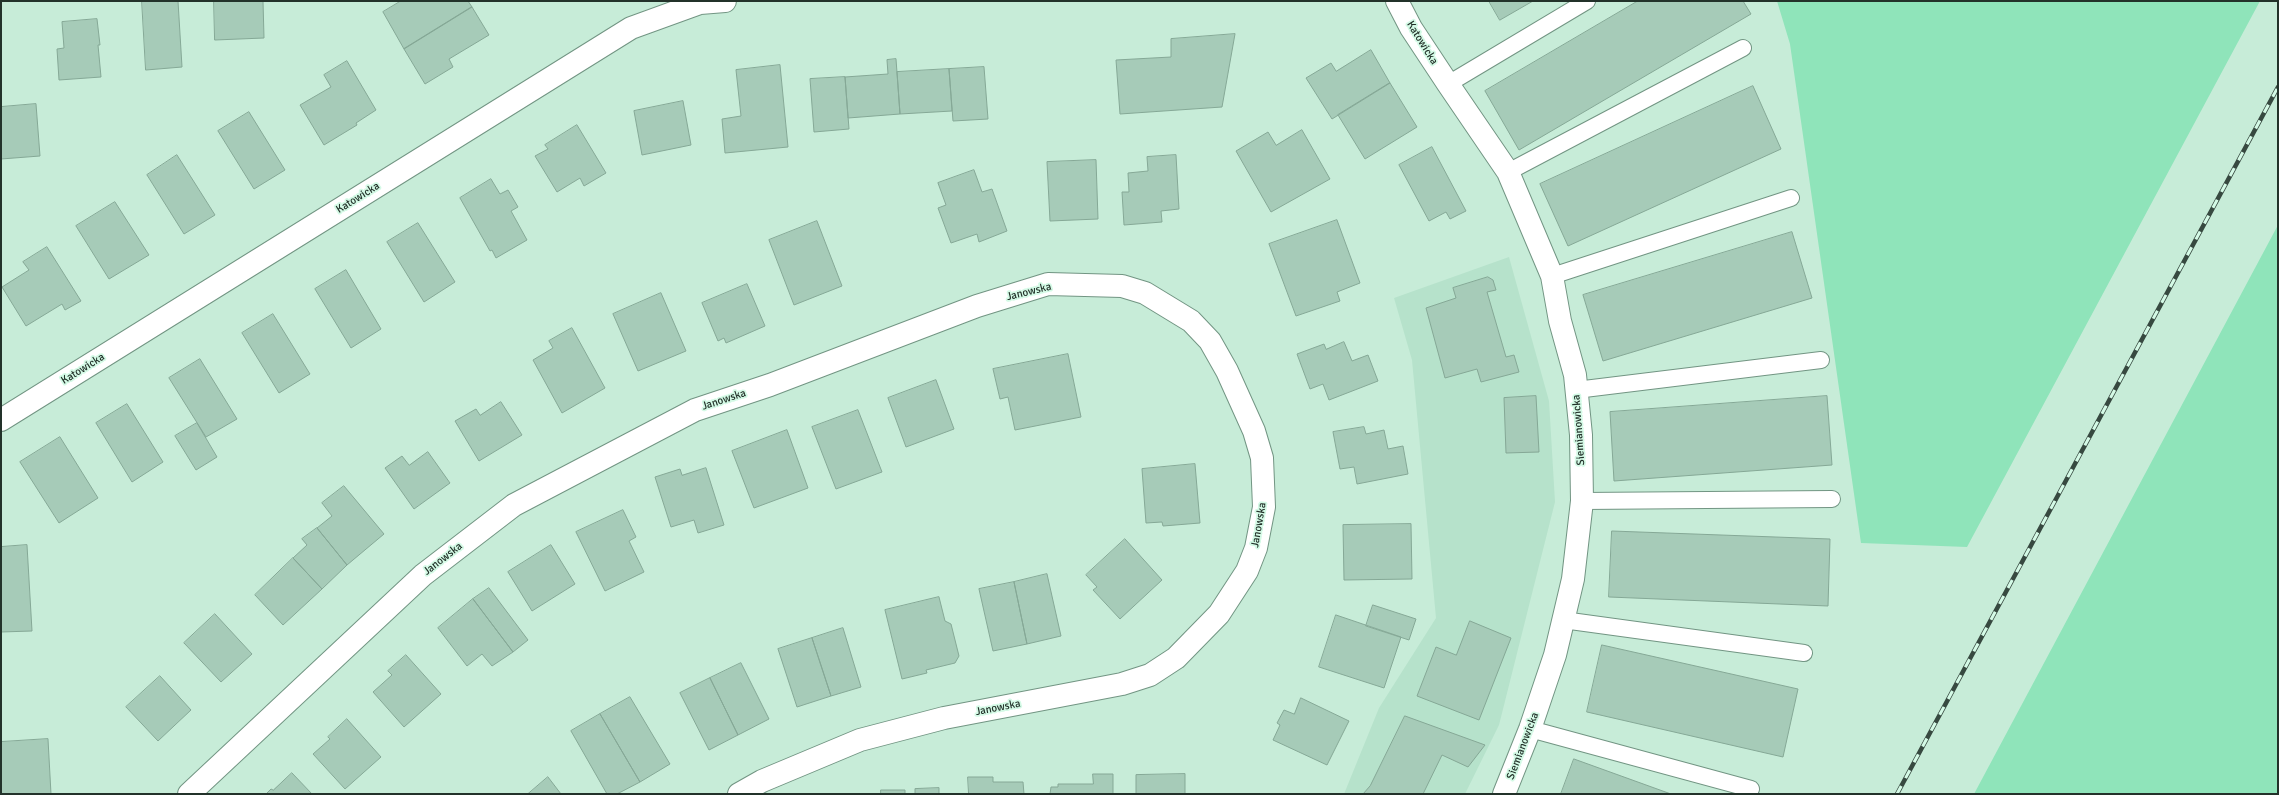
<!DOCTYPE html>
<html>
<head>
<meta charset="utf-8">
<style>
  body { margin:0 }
  #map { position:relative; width:2279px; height:795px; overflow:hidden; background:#c7ecd8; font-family:Signika,sans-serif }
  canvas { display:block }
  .frame { position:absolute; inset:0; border:2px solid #23322a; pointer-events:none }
</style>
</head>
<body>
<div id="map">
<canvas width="2279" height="795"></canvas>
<div class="frame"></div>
</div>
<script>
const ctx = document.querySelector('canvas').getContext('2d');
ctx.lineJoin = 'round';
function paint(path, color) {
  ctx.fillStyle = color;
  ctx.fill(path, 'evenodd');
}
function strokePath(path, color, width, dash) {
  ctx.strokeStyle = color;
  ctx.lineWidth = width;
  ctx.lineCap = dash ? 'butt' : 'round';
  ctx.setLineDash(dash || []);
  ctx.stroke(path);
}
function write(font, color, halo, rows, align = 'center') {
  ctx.font = font + ' Signika,sans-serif';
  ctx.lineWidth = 3.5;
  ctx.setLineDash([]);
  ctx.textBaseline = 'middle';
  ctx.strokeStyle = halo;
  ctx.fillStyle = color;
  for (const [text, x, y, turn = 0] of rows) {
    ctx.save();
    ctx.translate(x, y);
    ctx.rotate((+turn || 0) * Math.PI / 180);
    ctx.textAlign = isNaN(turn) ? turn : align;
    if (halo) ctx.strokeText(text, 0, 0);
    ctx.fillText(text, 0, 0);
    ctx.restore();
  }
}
paint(new Path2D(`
  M1509 257 1549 401 1555 502 1499 725 1465 794H1344L1379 708 1436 618 1412 360 1394 298Z`), '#b6e2cb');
paint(new Path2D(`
  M1777 1H2260L1967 547 1861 543 1790 44Z
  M2278 225V794H1974Z`), '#8fe4ba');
const building = new Path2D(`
  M142 1H178L182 67 146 70Z
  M214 1H263L264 38 215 40Z
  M401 1H468L472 7 404 49 383 12Z
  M1489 1H1533L1500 20Z
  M1638 1H1743L1751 14 1519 150 1485 91Z
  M472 7 489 35 449 59 453 67 425 84 404 49Z
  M97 19 100 45H98L101 77 59 80 57 49 64 48 62 22Z
  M1235 34 1222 107 1120 114 1116 60 1171 57V39Z
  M1371 50 1390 83 1332 119 1306 78 1331 63 1336 71Z
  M896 59 900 114 848 118 845 77 888 74 887 60Z
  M347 61 376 110 356 123 357 125 324 145 300 105 331 87 324 75Z
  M780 65 788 147 725 153 722 119 741 116 736 70Z
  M984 67 988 119 953 121 949 69Z
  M949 69 952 111 900 114 897 72Z
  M845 77 849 129 814 132 810 79Z
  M1390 83 1417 127 1365 159 1338 115Z
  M1753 86 1781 149 1568 246 1540 184Z
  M683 101 691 145 642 155 634 111Z
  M36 104 40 156 1 159V107Z
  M249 112 285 170 254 189 218 131Z
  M577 125 606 173 584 186 580 178 557 192 535 156 548 149 545 145Z
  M1302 130 1330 179 1271 212 1236 151 1268 132 1276 145Z
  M1432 147 1466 211 1450 219 1446 212 1429 221 1399 165Z
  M177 155 215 215 184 234 147 175Z
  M1176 155 1179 209 1161 211 1162 222 1124 225 1122 192H1129L1128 173 1148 171 1147 157Z
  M1096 160 1098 219 1050 221 1047 162Z
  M974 170 982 192 992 189 1007 231 979 242 977 234 951 243 938 208 946 205 938 183Z
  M491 179 500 194 508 190 518 207 511 211 527 240 496 258 492 250 490 251 460 198Z
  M115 202 149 255 109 279 76 226Z
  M1337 220 1360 283 1337 292 1340 301 1296 316 1269 244Z
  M817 221 842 286 794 305 769 240Z
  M418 223 455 282 424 302 387 242Z
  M1792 232 1812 298 1603 361 1583 295Z
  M47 247 81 301 65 310 62 304 26 326 2 287 29 270 23 262Z
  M346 270 381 329 351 348 315 289Z
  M1488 277 1493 280 1496 290 1487 292 1506 357 1514 355 1519 372 1481 382 1477 369 1445 378 1426 308 1456 298 1453 288Z
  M747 284 765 326 726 343 724 338 718 341 702 303Z
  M661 293 686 351 638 371 613 314Z
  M273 314 310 374 279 393 242 333Z
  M572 328 605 388 562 413 533 360 553 348 549 341Z
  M1344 342 1352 361 1368 355 1378 381 1329 400 1323 384 1310 389 1297 354 1324 344 1326 349Z
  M1068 354 1081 417 1015 430 1008 397 1000 399 993 369Z
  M200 359 237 419 206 437 169 378Z
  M936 380 954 429 906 447 888 398Z
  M1536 396 1539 452 1506 453 1504 398Z
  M1827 396 1832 465 1614 481 1610 412Z
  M501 402 522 435 479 461 455 421 476 409 480 415Z
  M127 404 163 462 132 482 96 423Z
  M858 410 882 472 836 489 812 427Z
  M197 423 217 457 196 470 175 436Z
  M1364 427 1366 434 1384 430 1388 449 1403 446 1408 474 1357 484 1354 467 1340 469 1333 432Z
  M787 430 808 488 754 508 732 451Z
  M60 437 98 498 59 523 20 462Z
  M428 452 450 483 414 509 385 468 402 456 409 465Z
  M1195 464 1200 523 1163 526 1162 522 1146 523 1142 469Z
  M706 468 724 525 698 533 694 520 671 527 655 477 680 469 682 475Z
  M344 486 384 534 347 565 317 528 332 516 322 503Z
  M623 510 636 537 629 541 644 572 605 591 576 532Z
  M1411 524 1412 579 1344 580 1343 525Z
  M317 528 347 565 322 589 293 558 307 545 302 539Z
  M1612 531 1830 539 1828 606 1609 597Z
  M1125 539 1162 580 1120 619 1093 590 1097 587 1086 575Z
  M27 545 32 631 1 632V547Z
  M551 545 575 584 532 611 508 572Z
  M293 558 322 589 283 625 255 595Z
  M1047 574 1061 636 1027 644 1014 582Z
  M1014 582 1027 644 993 651 979 589Z
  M489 588 528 640 513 652 473 599Z
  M939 597 945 621 951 624 959 656 955 663 926 670 927 673 902 679 885 610Z
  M473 599 513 652 492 666 482 654 467 666 438 628Z
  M1373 605 1416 619 1409 640 1366 626Z
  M215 614 252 654 221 682 184 643Z
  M1336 615 1401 637 1384 688 1319 667Z
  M1470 621 1511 638 1479 720 1417 696 1436 647 1456 655Z
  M843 628 861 687 831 696 812 638Z
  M812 638 831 696 797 707 778 649Z
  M1602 645 1798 689 1783 757 1587 712Z
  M406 655 441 694 404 727 373 692 392 675 388 671Z
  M741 663 769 719 738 735 710 678Z
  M160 676 191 710 158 741 126 707Z
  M710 678 738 735 709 750 680 693Z
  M630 697 670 764 640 782 600 714Z
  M1301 698 1349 721 1327 765 1273 740 1280 725 1277 723 1284 710 1294 714Z
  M600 714 640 782 617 794H607L571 731Z
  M1405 716 1485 745 1468 767 1442 755 1423 794H1363L1370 786Z
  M347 719 381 757 345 789 313 754 330 739 328 737Z
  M48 739 51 794H1V742Z
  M1574 759 1671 794H1561Z
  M292 773 312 794H266L271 789 273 790Z
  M1093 774H1113V794H1050L1051 787H1058V784H1093Z
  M1185 774V794H1136V775Z
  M548 777 561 794H528Z
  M968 777H993V782H1023L1024 794H969Z
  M939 788V794H915V789Z
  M881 790H905V794H881Z`);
paint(building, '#a6cbb8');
strokePath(building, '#85a896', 1);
const service = new Path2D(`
  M1448 84 1587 1
  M1508 172 1743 48
  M1552 276 1791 198
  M1576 390 1821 360
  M1582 501 1832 499
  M1563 620 1804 653
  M1530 729 1751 789`);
const minor = new Path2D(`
  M1397 1 1411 28 1448 84 1508 172 1552 276 1560 321 1575 375 1581 435 1582 501 1573 579 1555 655 1530 729 1504 794
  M1 420 631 28 700 3 725 1
  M189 794 423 575 514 505 695 410 770 385 977 306 1048 284 1122 286 1145 293 1191 321 1210 341 1227 371 1254 431 1262 458 1264 507 1256 548 1247 571 1219 614 1176 658 1150 675 1122 684 944 718 860 740 762 781 739 794`);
strokePath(service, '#729583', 18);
strokePath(minor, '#729583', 24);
strokePath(service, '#fff', 16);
strokePath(minor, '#fff', 22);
const rail = new Path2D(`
  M1897 794 2278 87`);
strokePath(rail, '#374940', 4.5);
strokePath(rail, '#d4fae6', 3, [9]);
write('11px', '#23322a', '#d4fae6', [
  ["Katowicka",1422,43,58],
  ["Katowicka",358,198,-32],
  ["Janowska",1029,292,-14],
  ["Katowicka",83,369,-32],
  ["Janowska",724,400,-18],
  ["Siemianowicka",1579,430,-94],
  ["Janowska",1259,525,-80],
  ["Janowska",443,559,-38],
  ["Janowska",998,708,-11],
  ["Siemianowicka",1523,746,-69]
]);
</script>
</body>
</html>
